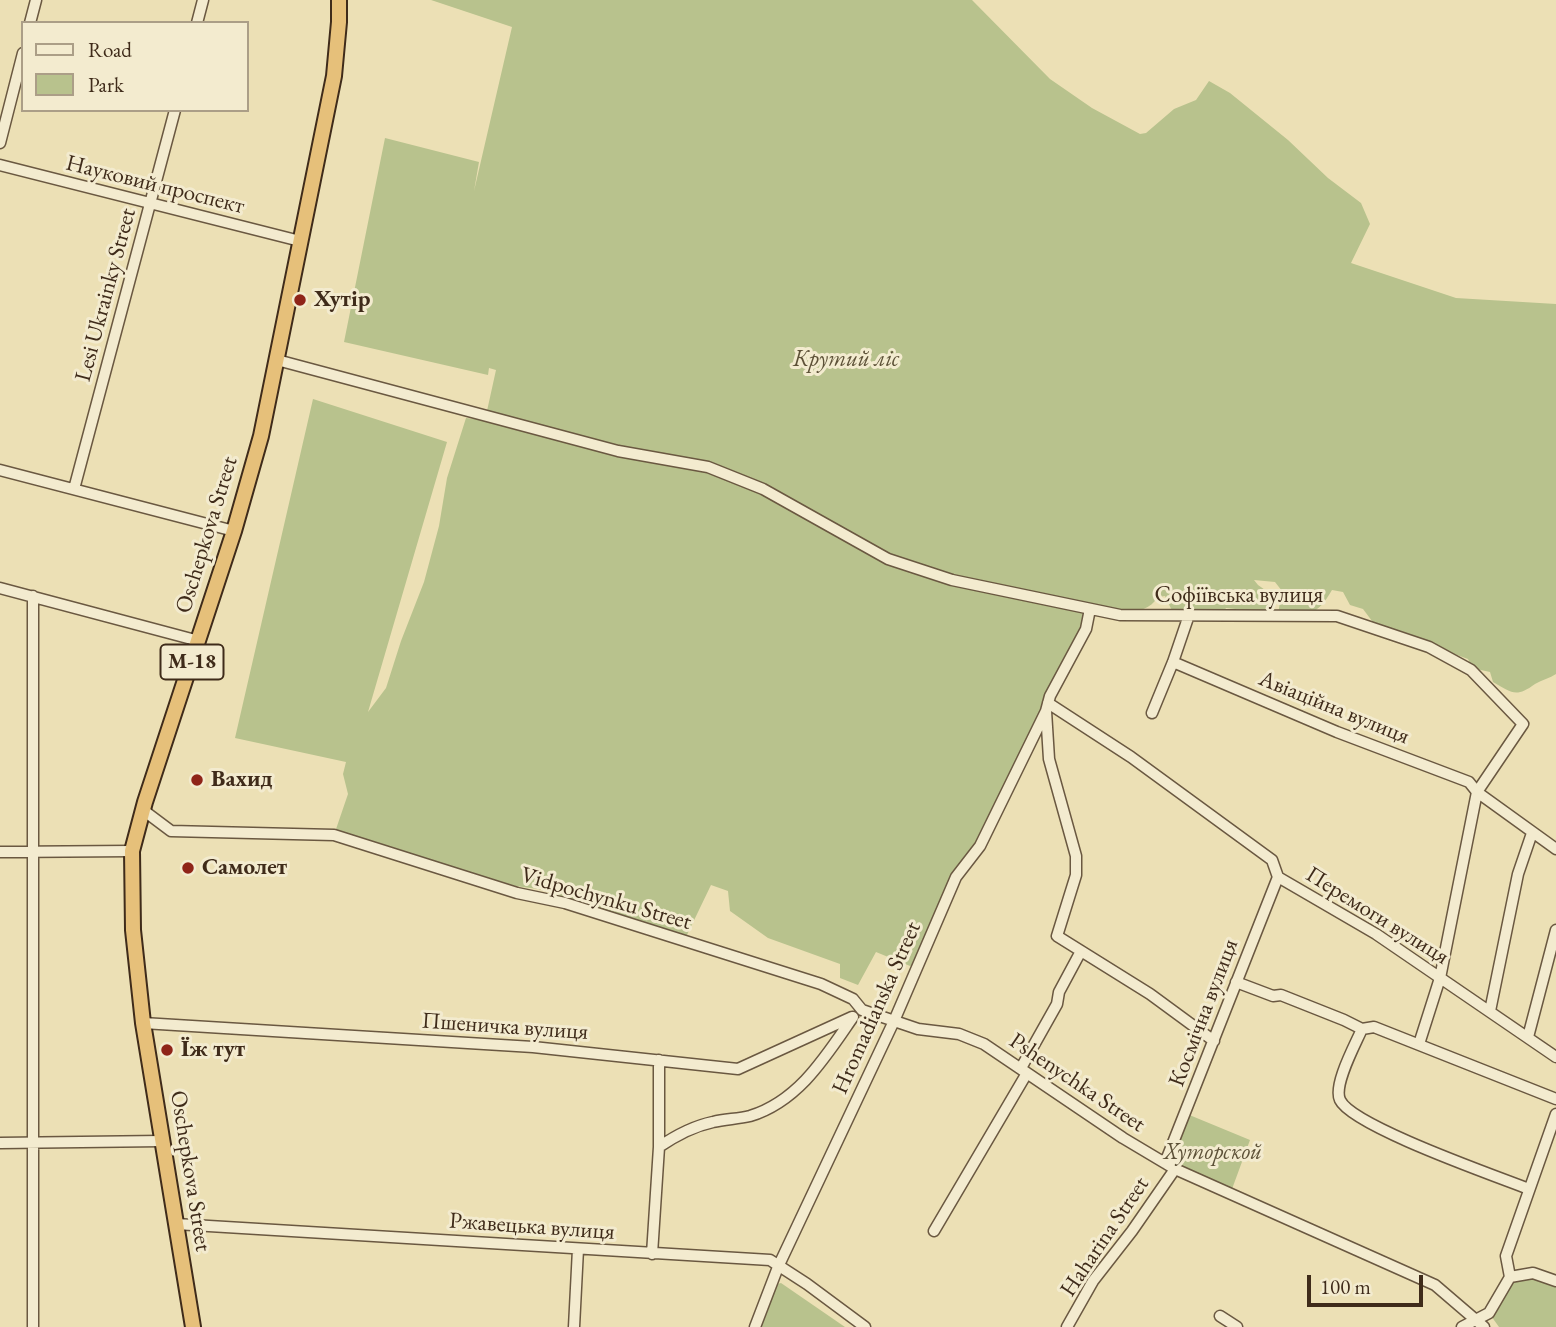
<!DOCTYPE html>
<html>
<head>
<meta charset="utf-8">
<style>
  body { margin:0 }
  #map { position:relative; width:1556px; height:1327px; overflow:hidden; background:#ece0b5; font-family:"EB Garamond",serif }
  canvas { display:block }
  .legend { position:absolute; left:21px; top:21px; width:228px; height:91px; box-sizing:border-box; background:#f3ebcf; border:2px solid #ab9e87; margin:0; padding:9px 12px; list-style:none; font-size:21px; color:#3f2b1a }
  .legend li { display:flex; align-items:center; gap:14px; height:35px }
  .legend b { width:35px; border:2px solid #ab9e87 }
  .scale { position:absolute; left:1307px; top:1275px; width:116px; height:32px; box-sizing:border-box; border:4px solid #3f2b1a; border-top:0; padding-left:9px; font-size:21px; line-height:24px; white-space:nowrap; color:#3f2b1a; -webkit-text-stroke:5px #f3ebcf; paint-order:stroke }
</style>
</head>
<body>
<div id="map">
<canvas width="1556" height="1327"></canvas>
<ul class="legend">
<li><b style="height:9px;background:#f3ebcf"></b>Road</li>
<li><b style="height:19px;background:#b8c28d"></b>Park</li>
</ul>
<div class="scale">100 m</div>
</div>
<script>
const ctx = document.querySelector('canvas').getContext('2d');
ctx.lineJoin = 'round';
function paint(path, color) {
  ctx.fillStyle = color;
  ctx.fill(path, 'evenodd');
}
function strokePath(path, color, width, dash) {
  ctx.strokeStyle = color;
  ctx.lineWidth = width;
  ctx.lineCap = dash ? 'butt' : 'round';
  ctx.setLineDash(dash || []);
  ctx.stroke(path);
}
function write(font, color, halo, rows, align = 'center') {
  ctx.font = font + ' "EB Garamond",serif';
  ctx.lineWidth = 6;
  ctx.setLineDash([]);
  ctx.textBaseline = 'middle';
  ctx.strokeStyle = halo;
  ctx.fillStyle = color;
  for (const [text, x, y, turn = 0] of rows) {
    ctx.save();
    ctx.translate(x, y);
    ctx.rotate((+turn || 0) * Math.PI / 180);
    ctx.textAlign = isNaN(turn) ? turn : align;
    if (halo) ctx.strokeText(text, 0, 0);
    ctx.fillText(text, 0, 0);
    ctx.restore();
  }
}
paint(new Path2D(`
  M431 0H972L1050 79 1092 108 1140 134 1146 133 1174 109 1196 100 1209 81 1230 93 1288 140 1328 178 1361 203 1370 224 1351 263 1456 298 1556 304V674C1550 678 1542 680 1535 684 1516 698 1512 693 1493 682L1490 672 1472 668 1468 659 1375 625 1363 609 1350 605 1343 592 1332 590C1316 618 1309 613 1278 614L1282 591 1275 582 1254 580 1258 585 1268 592V605L1263 612 1226 608 1221 616 1175 617 1165 596 1158 597C1144 619 1114 611 1092 609L1043 720 915 968 876 952 858 985 840 978V964L768 938 730 911 728 891 711 885 686 937 626 921 580 902 538 889 486 882 406 858 369 841 334 835 348 794 343 774 346 762 235 738 313 399 447 442 368 712 386 688 401 641 424 582 439 526 447 478 466 418 485 420 496 370 489 368 488 375 344 342 385 138 479 162 474 191 512 27Z
  M1187 1114 1250 1140 1232 1189 1168 1162Z
  M1533 1273 1556 1281V1327H1499L1489 1313 1510 1277Z
  M781 1283 845 1327H753L770 1286Z`), '#b8c28d');
const minor = new Path2D(`
  M30 23 36 0
  M197 23 203 0
  M0 143 23 53
  M0 165 300 241
  M277 360 618 451 708 467 763 489 888 559 952 580 1120 615 1337 616 1429 647 1471 670 1523 724 1477 792 1440 978 1419 1044
  M0 470 234 531
  M74 489 175 110
  M0 588 199 641
  M1090 609 1086 629 1050 696 1046 711 1049 759 1076 856V875L1057 936 1150 994 1214 1041
  M1173 662 1337 732 1469 782 1477 792 1556 849
  M1048 703 1131 757 1272 860 1278 877 1376 934 1556 1057
  M1152 713 1173 662 1189 615
  M143 810 171 831 334 835 517 893 565 903 821 984 853 999 862 1010
  M0 852 132 851
  M1236 982 1273 996 1281 995 1344 1020 1362 1029
  M862 1010 918 1029 959 1034 984 1044 1123 1138 1175 1169 1435 1285 1484 1327
  M1490 1011 1518 874 1532 833
  M143 1023 533 1047 738 1069 852 1017
  M1362 1029C1355 1045 1333 1085 1340 1100 1352 1126 1496 1176 1529 1189
  M1362 1029 1374 1027 1556 1099
  M1528 1037 1556 930
  M1021 1068 1057 1004 1059 992 1081 951
  M0 1143 162 1141
  M659 1147C675 1136 694 1126 713 1122 725 1119 738 1119 750 1116 799 1101 826 1056 853 1017
  M1165 1163 1278 877
  M176 1224 770 1260 807 1284 865 1327
  M934 1231 1027 1073
  M652 1254 659 1147V1060
  M1510 1277 1533 1273 1556 1281
  M1220 1316 1237 1327
  M33 1327V596
  M574 1327 578 1249
  M755 1327 778 1267 894 1021 956 877 980 846 1046 711
  M1067 1327 1093 1281 1132 1231 1175 1169
  M1462 1327 1489 1313 1510 1277 1506 1256 1556 1114`);
const highway = new Path2D(`
  M193 1327 143 1023 133 930 132 851 145 802 234 531 261 436 334 76 339 22V0`);
strokePath(minor, '#6a5841', 13);
strokePath(highway, '#3f2b1a', 18);
strokePath(minor, '#f3ebcf', 10);
strokePath(highway, '#e6c07a', 14);
for (const [x, y, r, color] of [
  [300,300,7,"#8f2418"],
  [197,780,7,"#8f2418"],
  [188,868,7,"#8f2418"],
  [167,1050,7,"#8f2418"]
]) {
  const dot = new Path2D();
  dot.arc(x, y, r, 0, 2 * Math.PI);
  ctx.fillStyle = color;
  ctx.fill(dot);
  strokePath(dot, '#f3ebcf', 2.5);
}
for (const [x, y, w] of [
  [192,662,63]
]) {
  const box = new Path2D();
  box.roundRect(x - w / 2, y - 17.5, w, 35, 5);
  ctx.fillStyle = '#f3ebcf';
  ctx.fill(box);
  strokePath(box, '#3f2b1a', 2);
}
write('bold 21px', '#3f2b1a', null, [
  ["М-18",192,662]
]);
write('23px', '#3f2b1a', '#f3ebcf', [
  ["Науковий проспект",155,185,14],
  ["Lesi Ukrainky Street",106,295,-75],
  ["Oschepkova Street",207,535,-73],
  ["Софіївська вулиця",1239,596],
  ["Авіаційна вулиця",1334,708,22],
  ["Vidpochynku Street",606,899,16],
  ["Перемоги вулиця",1377,916,32],
  ["Hromadianska Street",877,1008,-66],
  ["Космічна вулиця",1204,1013,-69],
  ["Пшеничка вулиця",505,1027,4],
  ["Pshenychka Street",1077,1083,34],
  ["Oschepkova Street",190,1171,81],
  ["Ржавецька вулиця",532,1227,4],
  ["Haharina Street",1105,1237,-56]
]);
write('bold 23px', '#3f2b1a', '#f3ebcf', [
  ["Хутір",314,300],
  ["Вахид",211,780],
  ["Самолет",202,868],
  ["Їж тут",181,1050]
], 'left');
write('italic 23px', '#5d5137', '#f3ebcf', [
  ["Крутий ліс",846,360],
  ["Хуторской",1213,1153]
]);
</script>
</body>
</html>
